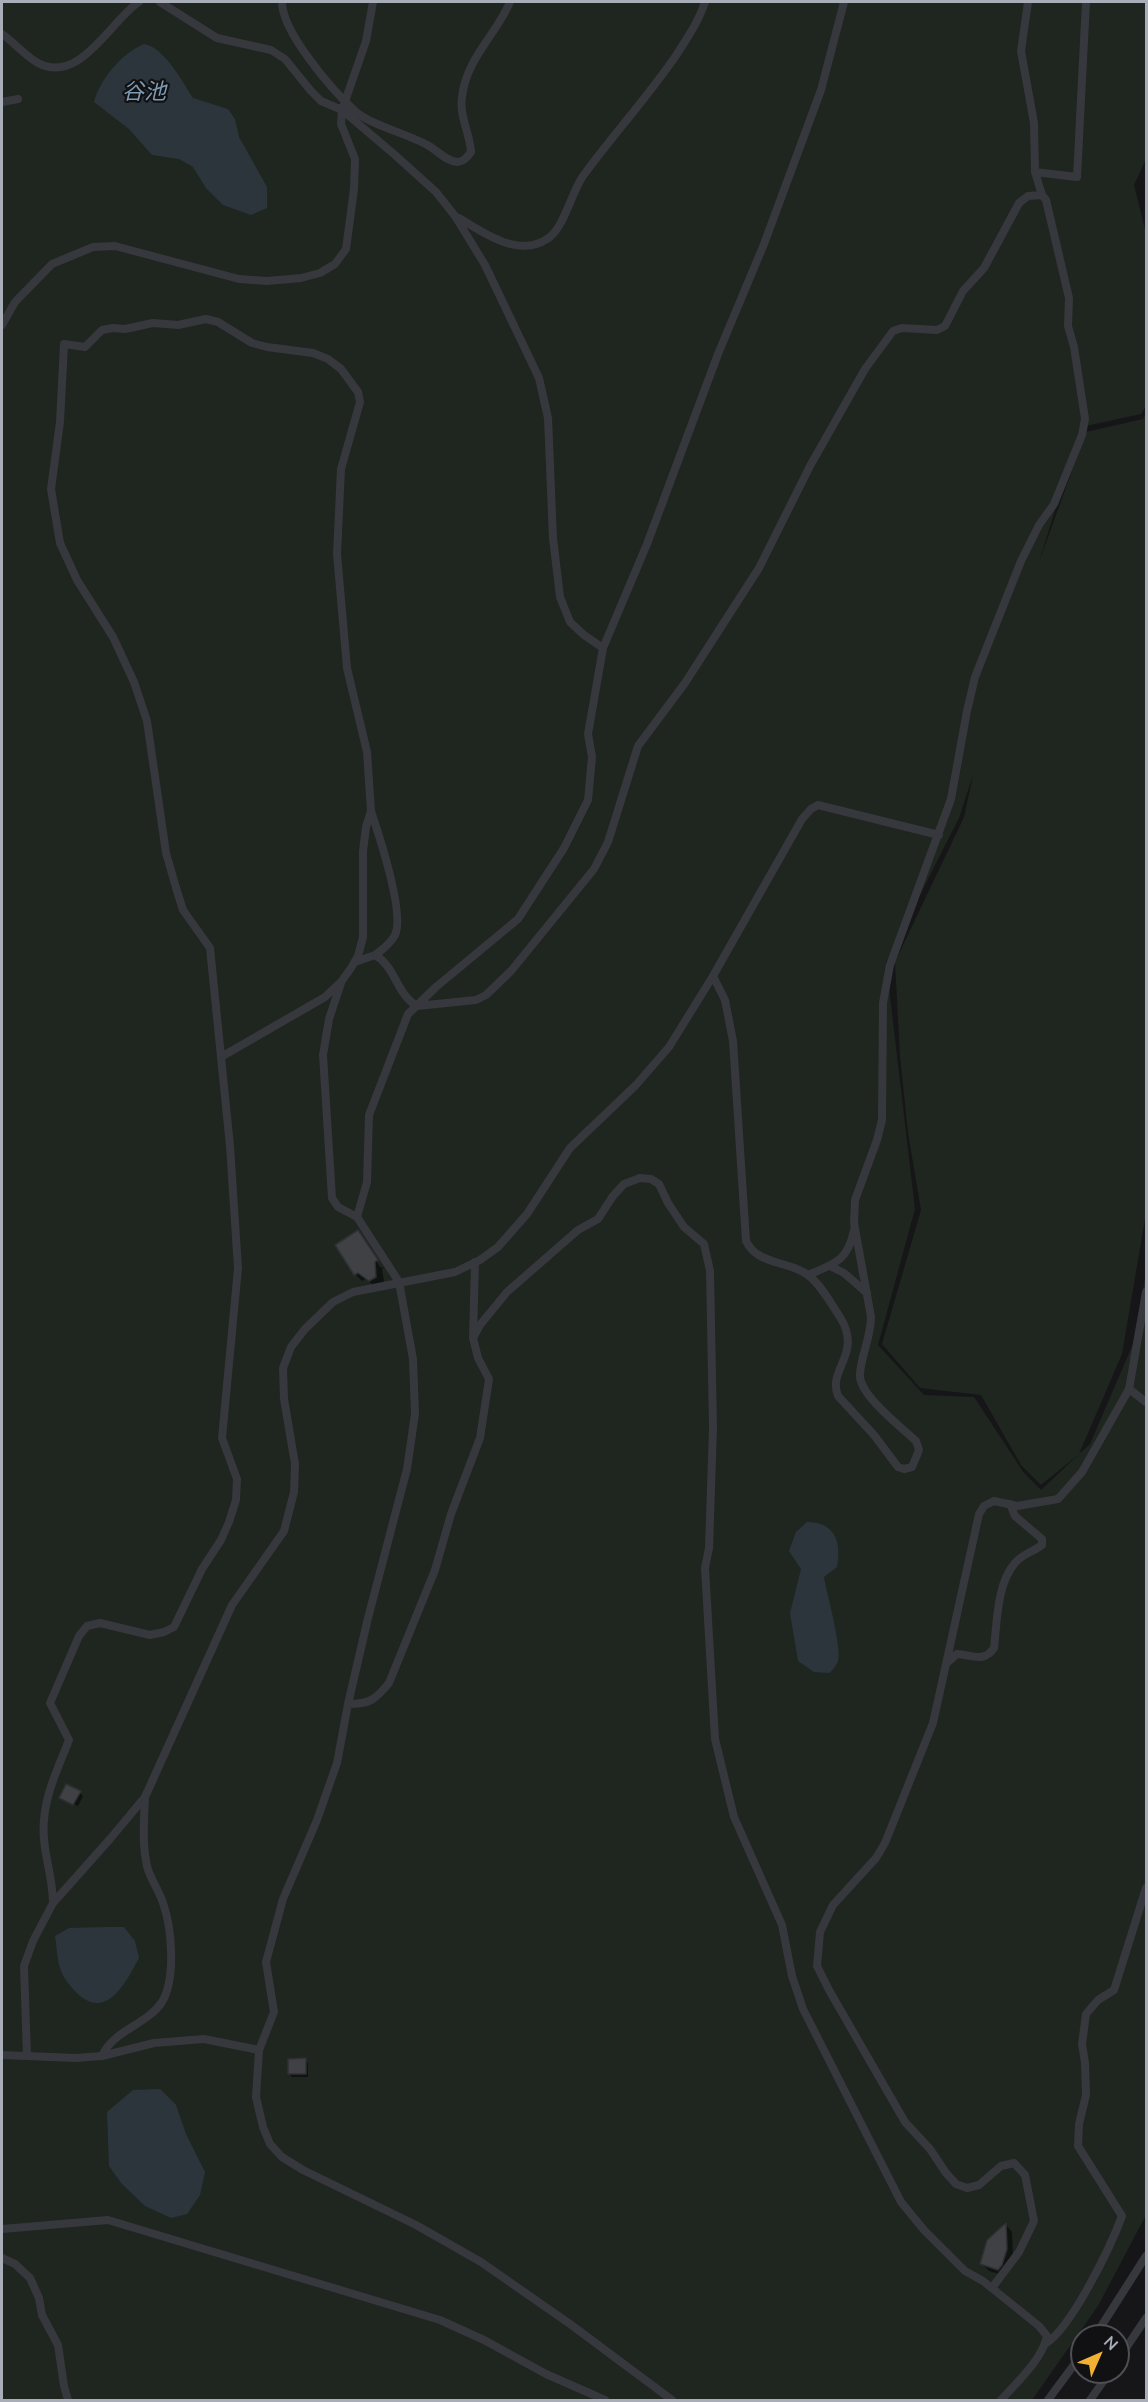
<!DOCTYPE html>
<html>
<head>
<meta charset="utf-8">
<style>
  body { margin:0 }
  #map { position:relative; width:1148px; height:2402px; overflow:hidden; background:#161618; font-family:Mulish,sans-serif }
  canvas { display:block }
  .frame { position:absolute; inset:0; border:3px solid #a8adb8; pointer-events:none }
  .north { position:absolute; left:1070px; top:2324px; width:60px; height:60px; box-sizing:border-box; background:#111113; border:2px solid #4d4f55; border-radius:50%; rotate:45deg; font-size:16px; font-weight:700; line-height:24px; text-align:center; color:#a8adb8 }
  .north::after { content:''; display:block; margin:auto; width:21px; height:27px; background:#f2b134; clip-path:polygon(50% 0,100% 100%,50% 72%,0 100%) }
</style>
</head>
<body>
<div id="map">
<canvas width="1148" height="2402"></canvas>
<div class="frame"></div>
<div class="north">N</div>
</div>
<script>
const ctx = document.querySelector('canvas').getContext('2d');
ctx.lineJoin = 'round';
function paint(path, color) {
  ctx.fillStyle = color;
  ctx.fill(path, 'evenodd');
}
function strokePath(path, color, width, dash) {
  ctx.strokeStyle = color;
  ctx.lineWidth = width;
  ctx.lineCap = dash ? 'butt' : 'round';
  ctx.setLineDash(dash || []);
  ctx.stroke(path);
}
function write(font, color, halo, rows, align = 'center') {
  ctx.font = font + ' Mulish,"Noto Sans JP",sans-serif';
  ctx.lineWidth = 4.5;
  ctx.setLineDash([]);
  ctx.textBaseline = 'middle';
  ctx.strokeStyle = halo;
  ctx.fillStyle = color;
  for (const [text, x, y, turn = 0] of rows) {
    ctx.save();
    ctx.translate(x, y);
    ctx.rotate((+turn || 0) * Math.PI / 180);
    ctx.textAlign = isNaN(turn) ? turn : align;
    if (halo) ctx.strokeText(text, 0, 0);
    ctx.fillText(text, 0, 0);
    ctx.restore();
  }
}
paint(new Path2D(`
  M2 2H1146V159L1134 185 1146 233V406L1141 414 1081 427 1039 562 1086 432 1143 419 1146 414V1213L1122 1354 1079 1454 1090 1444 1133 1344 1146 1273V2215L1098 2306 1032 2400H2ZM973 775 964 817 895 962 900 1056 908 1133 921 1210 882 1344 920 1388 981 1395 1021 1465 1041 1485 1078 1455 1041 1490 1024 1473 974 1397 924 1395 878 1345 915 1209 886 962 959 818Z`), '#1e261f');
paint(new Path2D(`
  M144 44C164 47 182 81 193 98L228 109 235 119 239 137 267 187V208L251 215 223 205 206 188 193 167 179 159 152 155 129 129 94 102C100 79 122 53 144 44Z
  M807 1522C835 1522 842 1542 837 1567L824 1577C827 1595 842 1647 838 1661 837 1665 832 1670 830 1673L814 1672 798 1661 790 1613 801 1569 789 1551 796 1532Z
  M107 1927H124L135 1941 139 1958C127 1980 108 2020 79 1995 72 1988 66 1982 62 1973 57 1963 57 1947 55 1936L69 1928Z
  M160 2089 176 2105 186 2134 205 2172 200 2195 187 2214 171 2218 145 2206 121 2183 109 2166 107 2112 133 2090Z`), '#2c353c');
paint(new Path2D(`
  M358 1232 364 1238H362L380 1267 384 1268 382 1269 384 1281 380 1286H374L366 1279 362 1281 355 1274Z
  M80 1793 83 1796 78 1806 62 1798Z
  M305 2060 308 2063V2077H292L289 2074Z
  M1006 2225 1012 2232 1013 2257 1006 2276 989 2271 982 2264Z`), '#0007');
const building = new Path2D(`
  M358 1230 378 1260 375 1262 376 1277 369 1281 358 1273 354 1275 335 1245Z
  M66 1784 81 1791 73 1805 59 1798Z
  M306 2058V2074H288V2059Z
  M1006 2223 1007 2249 1002 2265 998 2270 980 2264 987 2240Z`);
paint(building, '#404145');
strokePath(building, '#303034', 1.5);
strokePath(new Path2D(`
  M160 2 217 38 271 50 285 59 311 91 321 101 342 110 395 155 436 192 455 216 485 265 539 378 548 418 553 538 560 597 570 622 584 635 603 648
  M282 2C282 32 332 90 355 111 370 125 409 134 429 146 438 151 446 161 457 162 463 162 467 158 471 152 470 134 459 116 462 97 466 59 496 35 510 2
  M1028 2 1021 51 1034 123 1035 172 1042 195
  M2 34C14 42 25 56 38 63 80 85 110 21 139 2
  M2 102 18 99
  M1035 172 1077 177 1086 2
  M459 218C483 233 519 258 547 239 564 229 571 193 583 176 612 136 646 99 675 57 686 40 699 21 705 2
  M2 325 15 302 52 264 93 247 115 246 239 279 267 281 301 278 320 273 335 264 346 249 354 189 355 159 341 124 342 110 366 41 373 2
  M371 811C379 835 405 914 395 935 391 943 382 950 375 955
  M355 962 375 955C396 967 396 994 417 1006L476 1000 486 995 511 971 594 869 608 842 638 746 685 683 759 568 810 466 865 369 893 331 902 328 937 330 945 326 963 291 984 268 1019 203 1028 196 1042 195 1046 200 1069 298 1068 326 1074 347 1085 419 1082 435 1054 504 1039 525 1021 561 975 677 967 711 951 799 890 965 883 1003 882 1120 877 1140 855 1200 854 1223 871 1317C871 1338 859 1361 860 1377 862 1397 901 1427 916 1441L919 1450 912 1467 904 1469 898 1467 874 1435 838 1396C827 1369 863 1354 840 1317 831 1304 822 1286 809 1276 790 1260 758 1266 746 1241L733 1041 725 1000 713 976
  M341 983 329 1019 323 1055 332 1198 338 1207 357 1217
  M830 1266 844 1273 867 1293
  M808 1275C834 1264 848 1261 854 1230
  M473 1338 480 1325 507 1292 578 1230 598 1219 613 1196 624 1184 640 1178 651 1179 659 1184 668 1203 684 1227 704 1244 710 1271 713 1428 709 1548 705 1568 715 1739 734 1817 782 1925 792 1976 803 2009 901 2202 924 2230 965 2271 983 2281 1039 2326 1047 2336C1042 2360 1017 2382 1001 2400
  M1129 1389 1146 1402
  M948 1662 957 1654C972 1655 984 1663 994 1648 997 1622 997 1583 1015 1563 1022 1554 1033 1552 1042 1545V1539L1015 1516 1010 1504
  M348 1704C370 1704 375 1700 389 1683L435 1570 451 1514 480 1438 489 1379 478 1358 473 1338 475 1262
  M53 1903C53 1875 41 1848 44 1820 46 1792 59 1766 69 1740L50 1703 79 1636 87 1626 100 1623 150 1635 164 1632 174 1627 202 1569 221 1540 229 1522 236 1500 237 1479 222 1438 238 1268 230 1146 210 948 183 910 177 891 166 853 147 721 134 682 113 637 77 580 60 543 51 489 60 422 64 344 85 347 102 330 113 328 125 329 153 323 178 325 206 319 218 322 252 343 267 347 313 353 328 359 341 369 358 392 360 402 341 469 337 554 347 668 367 752 371 811 366 827 363 851V937L358 956 351 968 341 982 325 997 221 1057
  M2 2055 76 2058 102 2056 154 2043 204 2039 259 2050
  M27 2056 24 1966 33 1941 53 1903 110 1839 145 1797 232 1605 284 1531 294 1492 295 1464 284 1399 283 1368 291 1347 305 1329 333 1302 353 1292 455 1272 480 1260 498 1247 527 1214 570 1148 636 1085 669 1047 713 976 802 819 811 809 818 805 939 835
  M102 2056C113 2030 147 2025 162 2002 176 1979 172 1928 163 1903 159 1890 150 1879 147 1866 142 1844 144 1820 145 1797
  M2 2229 108 2220 440 2320 484 2340 546 2374 605 2400
  M2 2258 15 2264 30 2278 39 2298 42 2315 58 2345 64 2386 68 2400
  M992 2288 1019 2252 1034 2221 1025 2175 1014 2163 1001 2166 979 2185 967 2188 956 2184 946 2173 930 2149 905 2122 829 1990 817 1966 820 1932 833 1905 876 1858 885 1843 933 1723 979 1514 984 1506 994 1501 1017 1506 1058 1499 1082 1472 1129 1389 1146 1292
  M1095 2336 1146 2256
  M1045 2344C1071 2329 1111 2246 1122 2216L1078 2146 1079 2124 1086 2095 1085 2063 1082 2044 1086 2014 1098 2000 1114 1990 1146 1888
  M1118 2360 1146 2318
  M672 2400 570 2324 481 2262 416 2225 303 2170 282 2157 270 2144 263 2127 256 2097 259 2050 274 2012 266 1962 283 1899 317 1820 337 1763 348 1704 368 1618 407 1469 415 1414 413 1359 399 1282 357 1217 367 1182 369 1115 408 1014 436 987 518 919 564 848 588 800 592 757 588 734 603 648 647 544 718 354 764 244 821 90 844 2
  M1048 2400 1082 2354
  M1090 2400 1110 2372`), '#37383d', 8);
write('italic 22px', '#7f9bb3', '#111113', [
  ["谷池",144,92]
]);
</script>
</body>
</html>
